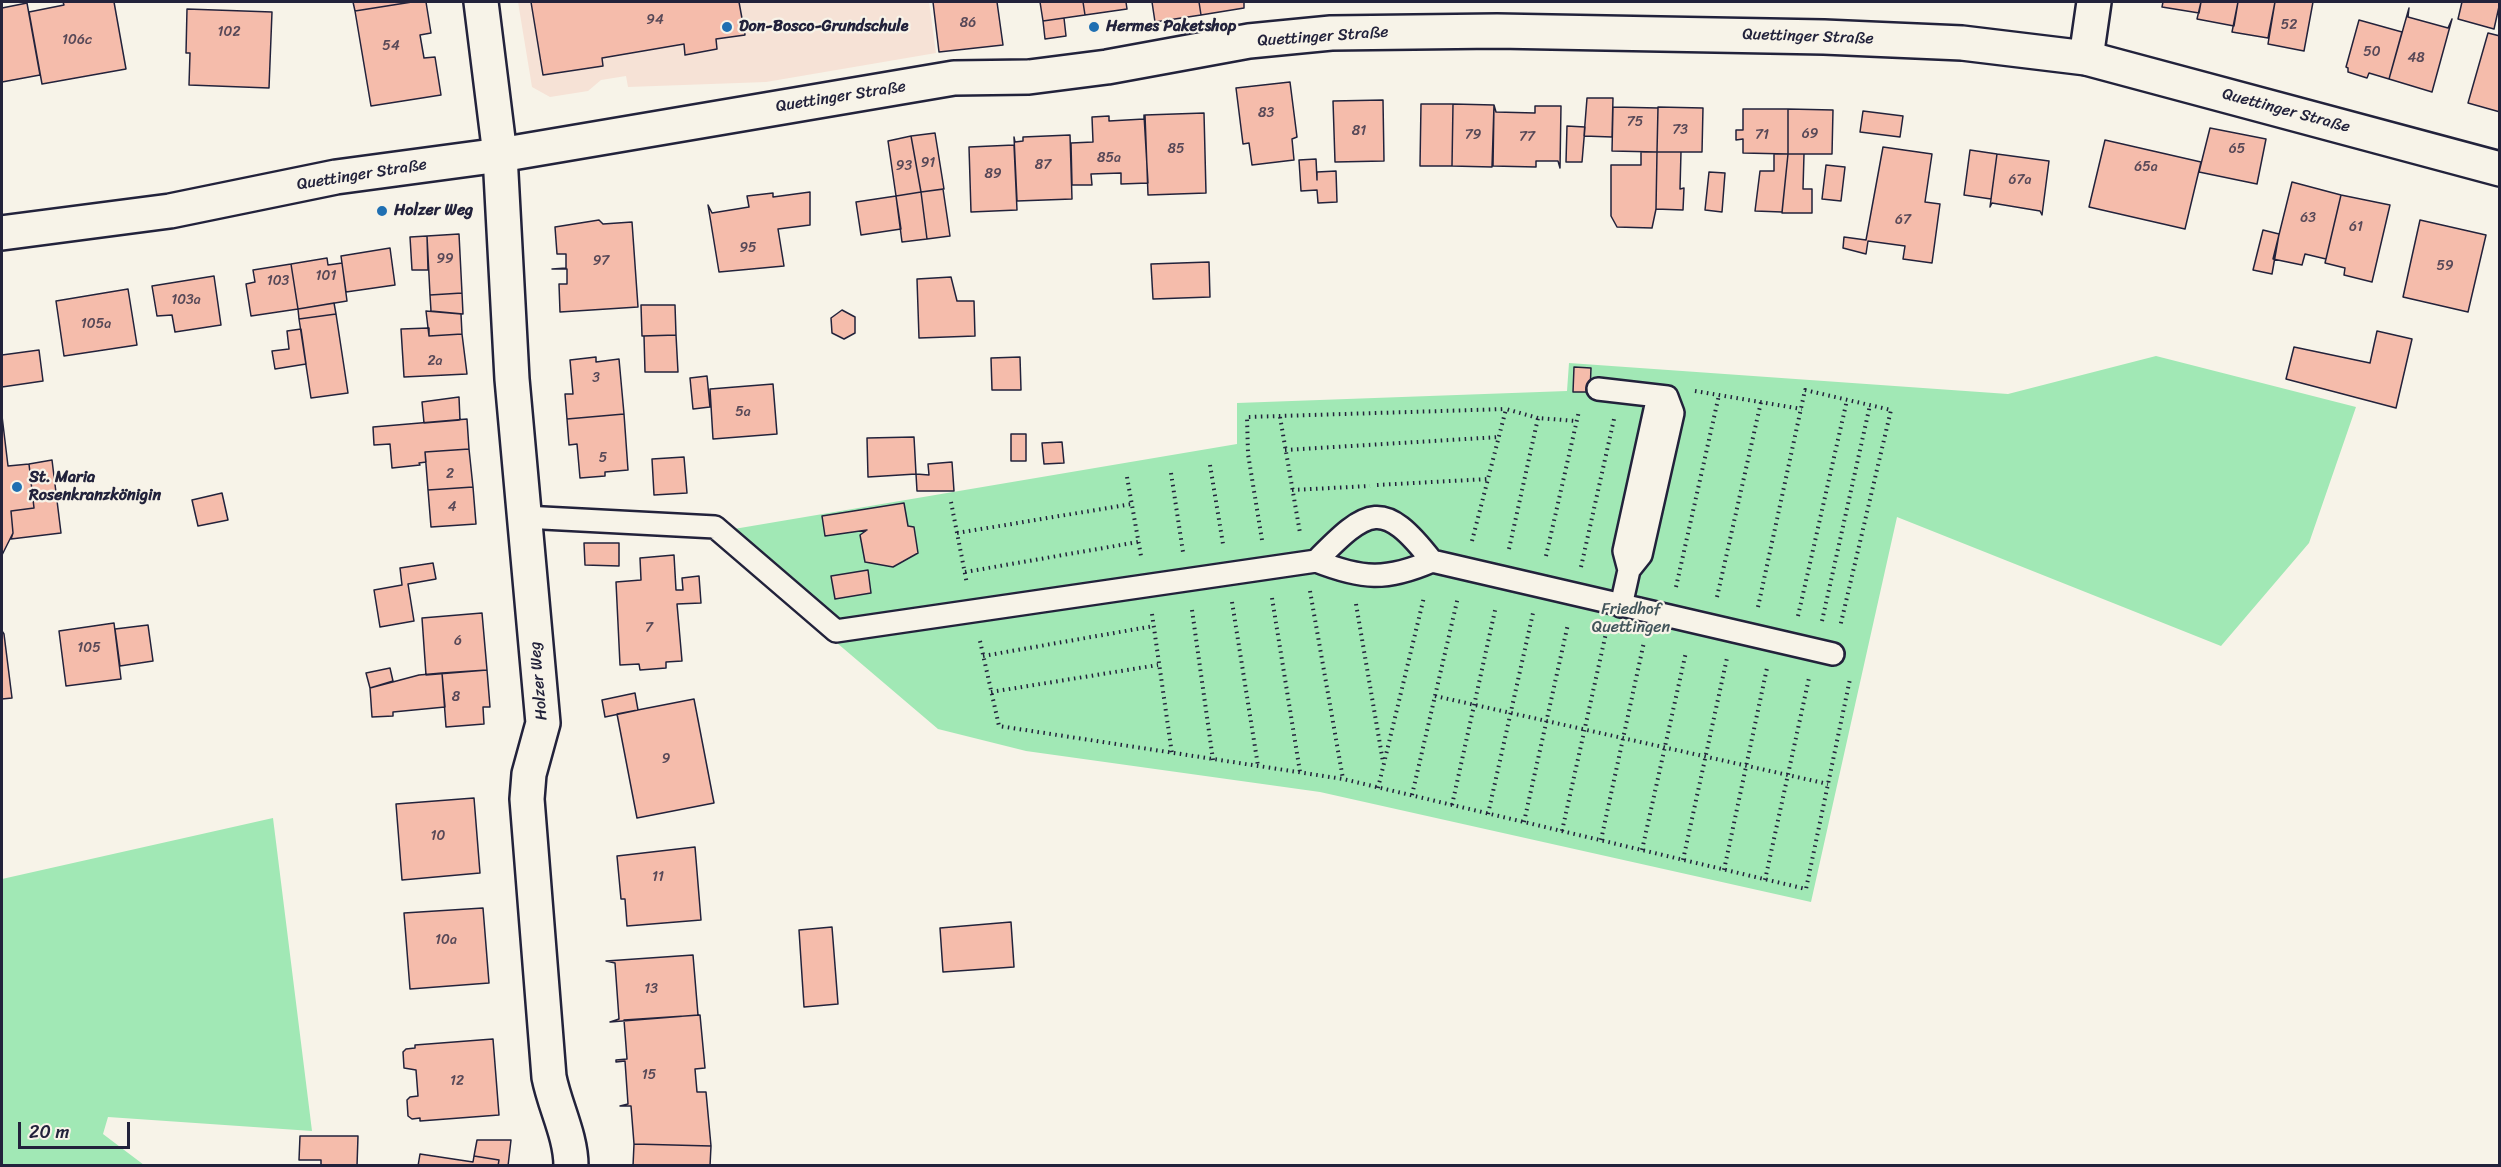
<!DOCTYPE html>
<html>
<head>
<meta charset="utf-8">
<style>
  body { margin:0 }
  #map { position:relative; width:2501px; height:1167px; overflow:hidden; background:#f7f3e8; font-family:Sriracha,sans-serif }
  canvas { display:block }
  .frame { position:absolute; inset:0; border:3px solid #22223b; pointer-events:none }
  .scale { position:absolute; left:18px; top:1122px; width:112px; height:27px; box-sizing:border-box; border:3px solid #22223b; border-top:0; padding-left:8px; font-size:18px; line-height:21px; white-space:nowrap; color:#22223b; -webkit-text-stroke:4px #f7f3e8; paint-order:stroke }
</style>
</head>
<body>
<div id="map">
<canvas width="2501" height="1167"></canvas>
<div class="frame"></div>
<div class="scale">20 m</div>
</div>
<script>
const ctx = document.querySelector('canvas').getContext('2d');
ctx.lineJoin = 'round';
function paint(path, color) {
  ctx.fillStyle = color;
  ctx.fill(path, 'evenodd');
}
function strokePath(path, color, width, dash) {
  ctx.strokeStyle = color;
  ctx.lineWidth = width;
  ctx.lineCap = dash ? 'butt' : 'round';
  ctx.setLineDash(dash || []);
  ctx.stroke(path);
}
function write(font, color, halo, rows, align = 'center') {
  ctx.font = font + ' Sriracha,sans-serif';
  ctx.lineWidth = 4.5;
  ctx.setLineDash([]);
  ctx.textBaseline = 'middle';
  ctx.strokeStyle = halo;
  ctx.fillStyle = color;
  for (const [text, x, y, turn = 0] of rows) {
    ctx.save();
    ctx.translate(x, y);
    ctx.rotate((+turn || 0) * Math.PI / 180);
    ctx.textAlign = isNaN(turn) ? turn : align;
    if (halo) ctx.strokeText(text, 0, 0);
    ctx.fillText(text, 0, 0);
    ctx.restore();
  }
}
paint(new Path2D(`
  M518 2H929L936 53 766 82 628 87 626 76 601 80 588 91 550 97 532 87Z`), '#f6e2d6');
paint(new Path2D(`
  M2156 356 2356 407 2309 543 2221 646 1897 517 1811 902 1320 792 1026 751 938 729 817 626 734 529 1237 444V403L1567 391 1569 363 2008 394Z
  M273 818 312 1131 108 1117 103 1134 144 1165H2V879Z`), '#a1e8b5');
const building = new Path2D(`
  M63 2H114L126 69 42 84 29 12 64 5Z
  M353 2H412L355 11Z
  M412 2H426L431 33 420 35 424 58 435 57 441 95 371 106 355 11Z
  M531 2H739L745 35 716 39 717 49 685 55 684 44 602 58 603 66 543 75Z
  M933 2H997L1003 45 939 52Z
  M1040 2H1083L1085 15 1043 21Z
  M1083 2H1126L1127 9 1085 15Z
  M1152 2H1199L1201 15 1155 22Z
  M1199 2H1244V8L1201 15Z
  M2163 2H2201L2199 13 2162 7Z
  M2201 2H2238L2234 26 2197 19Z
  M2238 2H2275L2268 38 2232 32Z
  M2275 2H2313L2304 51 2268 44Z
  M2462 2H2500L2494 29 2458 19Z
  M27 3 40 75 2 82V8Z
  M2409 8 2408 17 2448 28 2452 19 2432 92 2389 79Z
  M187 9 272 12 269 88 189 85 190 53H186Z
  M1064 18 1066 36 1045 39 1043 21Z
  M2359 20 2402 32 2389 79 2369 73 2367 78 2348 72V68L2346 67Z
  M2488 33 2500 36V112L2468 103Z
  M1290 82 1297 137 1292 139 1294 160 1252 165 1249 143 1243 144 1236 88Z
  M1587 98H1613L1612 137 1584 136Z
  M1383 100 1384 161 1335 162 1333 101Z
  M1421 104H1453L1452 166H1420Z
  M1453 104 1494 105 1492 167 1452 166Z
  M1494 105 1496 112 1535 113V106H1561L1560 168 1558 161H1536V167L1493 166Z
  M1613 107 1658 108 1657 152 1612 151Z
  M1658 107 1703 108 1702 152H1657Z
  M1743 109H1788V154L1743 153V139L1736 140V130H1743Z
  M1788 109 1833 110 1832 154H1788Z
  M1863 111 1903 116 1900 137 1860 132Z
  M1204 113 1206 193 1148 195 1145 115Z
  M1144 115 1148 183 1121 184V173L1091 174 1092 185H1072L1071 143 1093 142 1092 117 1109 116V121L1144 119Z
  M1567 126 1585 127 1582 162H1566Z
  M2210 128 2266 139 2257 184 2199 172Z
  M935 133 944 189 921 192 911 136Z
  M1070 135 1072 199 1017 201 1014 137 1015 142 1023 141V137Z
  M911 136 921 192 896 196 888 141Z
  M2105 140 2201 162 2185 229 2089 207Z
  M1014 145 1017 210 971 212 969 147Z
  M1883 147 1932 154 1925 202 1940 204 1932 263 1903 259 1905 246 1868 241 1866 254 1843 248 1844 237 1866 240Z
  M1970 150 1997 154 1991 199 1964 195Z
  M1641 152H1657L1656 209 1652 228 1617 227 1611 216V165H1641Z
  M1657 152H1681L1680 189 1684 188 1683 210 1656 209Z
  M1774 154H1788L1782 212 1755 211 1760 171H1774Z
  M1788 154H1804L1803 189H1812V213H1782Z
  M1997 154 2049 161 2042 215 2040 211 1992 203 1990 207Z
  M1316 159 1317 180V172L1336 171 1337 202 1318 203 1317 190 1301 191 1299 160Z
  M1826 165 1845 167 1841 201 1822 199Z
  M1709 172 1725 173 1722 212 1705 210Z
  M2292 182 2341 195 2326 259 2305 254 2302 265 2273 259Z
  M943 189 950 236 927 239 921 192Z
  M810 192V225L778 229 784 266 719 272 708 205 712 213 749 207 747 196 773 193V197Z
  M921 192 927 239 902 242 896 196Z
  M2341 195 2390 205 2372 282 2344 275 2345 268 2325 263Z
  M896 196 901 229 861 235 856 202Z
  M599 220 603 224 632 222 638 307 560 312 559 284H567V269H552L566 268V254H557L555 227Z
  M2420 220 2486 235 2468 312 2403 297Z
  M2263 230 2279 234 2272 274 2253 270Z
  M459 234 462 293 430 295 427 236Z
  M427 236 428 270H412L410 237Z
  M390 248 395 285 346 292 341 256Z
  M327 258 328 265 342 263 347 301 298 309 291 264Z
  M1209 262 1210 297 1153 299 1151 264Z
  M291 264 298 309 251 316 246 284 255 282 253 270Z
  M214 276 221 325 175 332 172 315 157 316 152 286Z
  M951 277 957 301H974L975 336 919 338 917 279Z
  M128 289 137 345 64 356 56 301Z
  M462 293 463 314 431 311 430 295Z
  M334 303 336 314 299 319 298 309Z
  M641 305H675L676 335 642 336Z
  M842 310 855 317V333L844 339 832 333 831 318Z
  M426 311 461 314 462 334 429 336Z
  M336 314 348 393 311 398 299 319Z
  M429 328V336L462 334 467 374 404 377 401 329Z
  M301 329 306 364 275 369 272 351 289 349 287 331Z
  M2377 331 2412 339 2396 408 2286 379 2294 347 2370 363Z
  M676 335 678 372H645L644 336Z
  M39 350 43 381 2 387V355Z
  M596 357V362L619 359 624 414 567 419 565 394H573L570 360Z
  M1020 357 1021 390H992L991 358Z
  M1574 367 1591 368 1590 392H1573Z
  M707 376 710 407 693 409 690 378Z
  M773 384 777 434 713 439 710 389Z
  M459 397 460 420 424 423 422 402Z
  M624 414 628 470 605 472V476L580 478 577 444 569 445 567 419Z
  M2 416 8 466 29 464 34 508 11 511 13 533 2 555Z
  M467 419 469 449 425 452 426 462 419 463 420 465 392 468 390 444 374 445 373 427Z
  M1011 434H1026V461H1011Z
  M914 437 916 474 929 475 928 464 952 462 954 491H917L916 474 868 477 867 438Z
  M1062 442 1064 463 1044 464 1042 443Z
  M469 449 473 487 428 490 425 452Z
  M684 457 687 493 654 495 652 459Z
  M52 460 61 533 11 539 13 533 11 511 34 508 29 464Z
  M473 487 476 524 431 527 428 490Z
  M222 493 228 520 198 526 192 500Z
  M904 503 908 526 914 527 918 553 893 567 865 562 860 535 867 530 825 536 822 516Z
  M584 543H619V566L585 565Z
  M674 555 676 590H683L682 578 699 576 701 603 677 604 682 661 666 662V668L640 670 639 664 620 665 616 582 641 580 640 558Z
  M433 563 436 579 408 584 414 621 380 627 374 590 402 585 400 568Z
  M868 570 871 593 835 599 831 576Z
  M482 613 487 670 426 675 422 618Z
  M114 623 121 679 66 686 59 631Z
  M148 625 153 661 120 666 115 629Z
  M2 631 4 634 12 698 2 699Z
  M390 668 393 681 370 688 366 673Z
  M487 670 490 707H483L484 724 446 727 442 673Z
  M442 673 445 707 393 712V716L372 717 370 688 419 675Z
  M635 693 638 710 605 717 602 700Z
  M694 699 714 803 637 818 617 714Z
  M474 798 480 873 402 880 396 804Z
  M695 847 701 920 627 926 625 899H621L617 856Z
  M483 908 489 983 410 989 404 913Z
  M1011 922 1014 967 943 972 940 928Z
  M832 927 838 1004 804 1007 799 930Z
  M693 955 698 1015 610 1022 619 1019 615 963 606 961Z
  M700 1015 705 1068 695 1069 697 1092H706L711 1146 634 1144 631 1106H620L628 1104 625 1061 616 1062V1060L627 1059 624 1020Z
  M493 1039 499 1115 420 1121V1118L412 1119 408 1116 407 1100 410 1097 418 1096 416 1070 404 1068 403 1052 406 1049 415 1048V1045Z
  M300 1136H358L357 1166H321V1160H299Z
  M477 1140H511L508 1166H498L499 1160 474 1156Z
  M634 1144 711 1146 710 1166H633Z
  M420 1154 473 1162 474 1156 499 1160 498 1166H418Z`);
paint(building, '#f5bcab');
strokePath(building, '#22223b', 1.5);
const service = new Path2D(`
  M1598 389 1667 397 1673 413 1641 555 1629 570 1621 606
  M524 517 715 527 836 631 1316 561C1362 579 1386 581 1432 561L1833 654
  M1316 561C1368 508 1383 498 1432 561
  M1629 570 1624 551 1658 396`);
const minor = new Path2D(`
  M481 2 500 155 512 379 543 723 529 774 527 799 549 1077C555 1107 571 1136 571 1166
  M2086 58 2094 2`);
const tertiary = new Path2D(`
  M2 233 170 211 336 177 500 155 954 78 1029 77 1107 67 1249 41 1331 33 1497 31 1824 37 1962 43 2086 58 2500 169`);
strokePath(service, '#22223b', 26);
strokePath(minor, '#22223b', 38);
strokePath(tertiary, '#22223b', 38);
strokePath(new Path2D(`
  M1695 391 1802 409
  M1280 417 1300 533
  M1285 450 1499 437
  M1210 465 1223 544
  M1171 473 1183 552
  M1127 477 1141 556
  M1377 485 1488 479
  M1292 490 1370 486
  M951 502 967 584
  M957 533 1132 504
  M1262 540 1248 454 1247 417 1506 409
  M1472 541 1506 409 1538 418
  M1509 549 1538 418 1576 421
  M1546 556 1579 411
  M1581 567 1614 419
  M965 572 1138 542
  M1676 587 1719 395
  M1310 591 1343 779
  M1717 597 1761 402
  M1272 598 1300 772
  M1232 602 1258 766
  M1356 604 1383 762
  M1758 607 1805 390 1891 410 1840 627
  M1192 610 1213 760
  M1152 614 1172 754
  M1798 616 1847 400
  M1822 621 1870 405
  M980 641 999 726 1343 779 1806 889 1850 679
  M983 656 1154 626
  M991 692 1158 665
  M1435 696 1828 784
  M1378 788 1424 597
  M1412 795 1458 597
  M1452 805 1496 606
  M1488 814 1533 613
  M1524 822 1568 624
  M1562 831 1606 633
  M1601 840 1644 642
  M1642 850 1686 652
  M1683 860 1727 658
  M1724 870 1767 668
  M1765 880 1809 678`), '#22223b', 4, [1.5, 4.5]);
strokePath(service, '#f7f3e8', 21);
strokePath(minor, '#f7f3e8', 33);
strokePath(tertiary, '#f7f3e8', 33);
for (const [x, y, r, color] of [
  [727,27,6,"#1f6fb2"],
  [1094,27,6,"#1f6fb2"],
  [382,211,6,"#1f6fb2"],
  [17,487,6,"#1f6fb2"]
]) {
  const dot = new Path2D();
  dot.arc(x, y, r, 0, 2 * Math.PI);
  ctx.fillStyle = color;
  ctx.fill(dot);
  strokePath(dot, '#f7f3e8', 2);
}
write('14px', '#574857', null, [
  ["94",655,20],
  ["86",968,23],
  ["52",2289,25],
  ["102",229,32],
  ["106c",77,40],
  ["54",391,46],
  ["50",2372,52],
  ["48",2416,58],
  ["83",1266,113],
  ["75",1635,122],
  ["73",1680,130],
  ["81",1359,131],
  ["69",1810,134],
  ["79",1473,135],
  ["71",1762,135],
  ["77",1527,137],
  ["85",1176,149],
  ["65",2237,149],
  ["85a",1109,158],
  ["91",928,163],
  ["87",1043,165],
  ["93",904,166],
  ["65a",2146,167],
  ["89",993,174],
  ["67a",2020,180],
  ["63",2308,218],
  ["67",1903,220],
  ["61",2356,227],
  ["95",748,248],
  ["99",445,259],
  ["97",601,261],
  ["59",2445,266],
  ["101",326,276],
  ["103",278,281],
  ["103a",186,300],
  ["105a",96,324],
  ["2a",435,361],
  ["3",596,378],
  ["5a",743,412],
  ["5",603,458],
  ["2",450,474],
  ["4",452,507],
  ["7",649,628],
  ["6",458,641],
  ["105",89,648],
  ["8",456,697],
  ["9",666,759],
  ["10",438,836],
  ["11",658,877],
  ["10a",446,940],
  ["13",651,989],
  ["15",649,1075],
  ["12",457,1081]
]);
write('bold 16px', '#22223b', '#f7f3e8', [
  ["Don-Bosco-Grundschule",739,27],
  ["Hermes Paketshop",1106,27],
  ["Holzer Weg",394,211],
  ["St. Maria",29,478],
  ["Rosenkranzkönigin",29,496]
], 'left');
write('16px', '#22223b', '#f7f3e8', [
  ["Quettinger Straße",1323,37,-4],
  ["Quettinger Straße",1808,37,2],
  ["Quettinger Straße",841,97,-9],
  ["Quettinger Straße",2286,111,15],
  ["Quettinger Straße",362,175,-9],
  ["Holzer Weg",539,681,-95]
]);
write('16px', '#42545a', '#f7f3e8', [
  ["Friedhof",1631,610],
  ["Quettingen",1631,628]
]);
</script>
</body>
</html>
